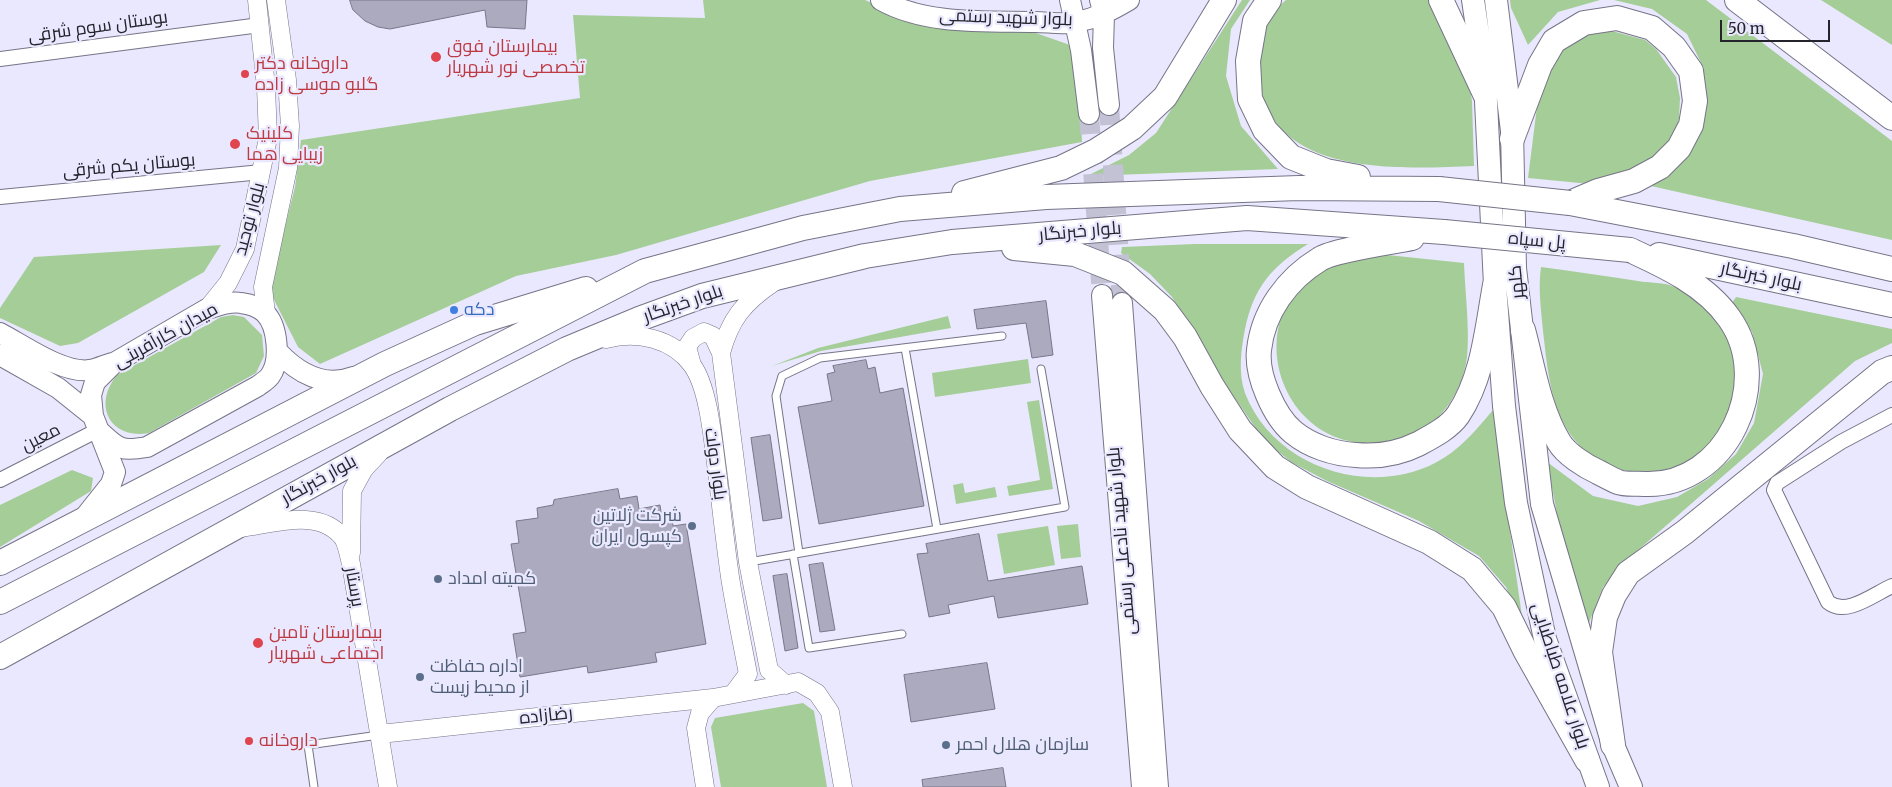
<!DOCTYPE html>
<html>
<head>
<meta charset="utf-8">
<style>
  body { margin:0 }
  #map { position:relative; width:1892px; height:787px; overflow:hidden; background:#eae8fe; font-family:Merriweather,serif }
  canvas { display:block }
  .scale { position:absolute; left:1720px; top:20px; width:110px; height:22px; box-sizing:border-box; border:2px solid #25242c; border-top:0; padding-left:6px; font-size:15px; line-height:18px; white-space:nowrap; color:#25242c; -webkit-text-stroke:4px #eae8fe; paint-order:stroke }
</style>
</head>
<body>
<div id="map">
<canvas width="1892" height="787"></canvas>
<div class="scale">50 m</div>
</div>
<script>
const ctx = document.querySelector('canvas').getContext('2d');
ctx.lineJoin = 'round';
function paint(path, color) {
  ctx.fillStyle = color;
  ctx.fill(path, 'evenodd');
}
function strokePath(path, color, width, dash) {
  ctx.strokeStyle = color;
  ctx.lineWidth = width;
  ctx.lineCap = dash ? 'butt' : 'round';
  ctx.setLineDash(dash || []);
  ctx.stroke(path);
}
function write(font, color, halo, rows, align = 'center') {
  ctx.font = font + ' Merriweather,Cairo,serif';
  ctx.lineWidth = 4.5;
  ctx.setLineDash([]);
  ctx.textBaseline = 'middle';
  ctx.strokeStyle = halo;
  ctx.fillStyle = color;
  for (const [text, x, y, turn = 0] of rows) {
    ctx.save();
    ctx.translate(x, y);
    ctx.rotate((+turn || 0) * Math.PI / 180);
    ctx.textAlign = isNaN(turn) ? turn : align;
    if (halo) ctx.strokeText(text, 0, 0);
    ctx.fillText(text, 0, 0);
    ctx.restore();
  }
}
paint(new Path2D(`
  M703 0H865L902 16 1033 32 1070 45 1080 97 1082 142 870 181 616 255 516 276 320 364 298 347 269 290 295 187 301 140 580 98 573 15 705 18Z
  M1242 0H1250L1231 29 1226 76 1241 126 1278 169 1087 176 1129 155 1156 133Z
  M1286 0H1432L1466 65 1472 101 1474 166C1397 169 1262 178 1259 69 1258 45 1267 15 1286 0Z
  M1510 0H1600L1558 12 1528 45 1511 8Z
  M1614 0H1706L1892 141V240L1651 186 1667 175 1706 101 1703 67 1687 34 1652 9Z
  M1821 0H1892V45Z
  M1612 31 1645 40 1656 49 1676 77 1680 98 1679 119 1672 142 1646 168 1590 184 1528 178 1539 91 1560 50 1586 35Z
  M1195 244H1308C1271 267 1254 287 1245 329 1241 349 1238 373 1245 393 1273 466 1367 498 1435 463 1459 451 1476 430 1493 410L1524 631 1506 587 1479 556 1419 521 1327 481 1291 462 1264 440 1227 387 1172 297 1150 274 1121 253 1122 247Z
  M221 245 204 272 78 343 60 346 0 318V308L34 257Z
  M1378 254 1464 263C1465 290 1470 331 1467 357 1463 389 1443 422 1413 434 1283 486 1219 300 1344 258 1354 254 1367 255 1378 254Z
  M1541 267C1573 271 1605 276 1638 281 1649 283 1665 282 1675 287 1708 302 1733 331 1735 367 1736 383 1735 397 1730 412 1709 470 1634 492 1587 452 1551 423 1548 373 1543 331 1541 309 1538 288 1541 267Z
  M1736 297 1892 329V343L1855 361 1629 558 1603 587 1585 633 1562 539 1547 462 1593 496 1638 506 1677 497 1708 479 1736 454 1754 423 1763 374 1752 332 1732 303Z
  M233 315 244 317 262 335 264 356 256 373 149 433C110 440 92 405 117 375L221 317Z
  M948 316 951 328 821 351 772 366 818 348Z
  M1028 359 1031 383 935 397 932 373Z
  M1039 400 1053 489 1009 496 1007 486 1040 480 1027 402Z
  M72 470 93 478 91 491 0 547V505Z
  M963 483 965 493 995 487 997 497 956 504 953 485Z
  M1078 524 1081 557 1061 559 1057 526Z
  M1048 526 1055 565 1004 574 997 534Z
  M803 703 814 711 827 787H721L711 727 715 718Z`), '#a5cd98');
const building = new Path2D(`
  M350 0H527L525 29 487 27 485 10 390 29 378 27 365 21 353 10Z
  M1046 301 1053 355 1032 358 1026 323 977 329 974 310Z
  M866 360 868 369 875 367 880 393 903 388 924 506 819 524 798 407 832 401 827 374 835 372 833 366Z
  M770 435 782 518 763 521 751 438Z
  M618 489 620 499 637 496 639 509 660 505 662 519 672 517 673 526 686 524 706 644 655 653 657 662 588 673 587 666 520 677 513 634 526 632 511 544 519 543 516 521 538 518 537 508 553 505 554 500Z
  M979 534 988 581 1082 566 1088 604 998 618 994 596 948 605 950 613 929 617 917 554 928 553 926 544Z
  M823 563 835 630 820 632 809 565Z
  M787 574 798 648 785 651 773 576Z
  M987 663 995 709 911 722 904 675Z
  M1003 768 1006 787H923L922 780Z`);
paint(building, '#acaabe');
strokePath(building, '#797689', 1);
strokePath(new Path2D(`
  M1109 105 1122 303
  M1089 114 1102 295`), '#c3c1d4', 20, [20, 10]);
const service = new Path2D(`
  M905 348 937 529
  M799 553 776 396 782 376 820 358 1002 336
  M793 554 809 648 902 634
  M749 562 1065 507 1041 369
  M314 787 308 745 379 735`);
const minor = new Path2D(`
  M0 59 260 25
  M0 197 262 172
  M1892 415 1841 442 1777 483 1774 490 1828 602C1846 617 1874 594 1892 586
  M0 480 98 430`);
const tertiary = new Path2D(`
  M774 282C744 302 730 319 721 353L748 562 769 670 786 685
  M207 309 228 283 245 249 268 138 266 87 257 0
  M266 314 263 287 288 168 290 126 287 80 276 0
  M606 339C637 331 672 338 692 365 709 388 713 442 717 471 721 506 725 542 730 577 735 609 742 642 748 674L733 694
  M692 365 687 347 693 338 704 332 713 336 721 353
  M241 528C273 524 320 507 343 538 347 544 349 556 351 564L388 787
  M351 553 352 491 364 469 379 453
  M380 734 713 698
  M705 787 696 728 700 713 713 698 798 682 817 693 830 712 843 787`);
const secondary = new Path2D(`
  M881 0C925 25 985 21 1035 22 1048 22 1064 25 1077 22 1097 18 1112 10 1129 0
  M1070 0 1081 50 1089 114
  M1100 0 1104 15 1103 48 1109 105
  M1102 295 1142 787
  M1122 303 1158 787
  M0 333C23 345 63 374 90 370 97 369 105 365 112 363
  M278 352C298 373 324 388 353 377
  M0 355 58 388 93 416
  M84 518 111 484 115 472 93 416 91 395 95 382 114 363 207 309C217 306 229 301 241 303 249 304 259 307 265 313 278 326 281 361 270 376 267 380 262 383 258 386L147 447C119 452 118 448 98 430`);
const primary = new Path2D(`
  M1473 0 1485 81 1495 285 1504 406 1516 503 1545 639 1598 787
  M1496 0 1512 131 1515 268 1542 504 1613 745 1631 787`);
const trunk = new Path2D(`
  M1269 0 1255 21 1248 61 1250 99 1265 130 1291 157 1326 171 1358 177
  M1441 0 1485 94
  M1737 0 1892 118
  M1512 139 1540 65 1554 41 1584 23 1617 18 1652 28 1674 47 1691 71 1695 101 1691 125 1679 148 1660 167 1634 181 1598 191 1570 203
  M964 193 1061 168 1096 151 1132 128 1165 97 1224 0
  M1570 203 1793 246 1892 269
  M1412 238C1393 242 1334 250 1320 259 1287 279 1263 312 1259 350 1256 375 1274 416 1293 432 1310 446 1334 454 1356 455 1378 457 1398 454 1418 444 1431 437 1449 428 1458 415 1483 378 1487 329 1495 285
  M1014 248 1075 254 1123 273 1165 310 1185 337 1212 386 1240 430 1275 467 1307 487 1429 542 1472 569 1504 607 1525 650 1587 760
  M1659 255 1892 305
  M1523 330C1533 367 1539 409 1559 442 1566 454 1585 466 1598 472 1604 475 1611 479 1618 482 1626 485 1637 483 1645 484 1727 487 1775 382 1729 318 1706 285 1665 266 1630 250
  M0 563 385 364 475 323 586 289
  M0 602 645 271 803 228 900 209 1046 197 1299 188 1439 189
  M0 657 450 409 567 349 639 319 702 296 865 256 952 242 1247 218 1444 232
  M1613 745 1600 652 1605 617 1614 595 1628 573 1685 532 1882 372 1892 368`);
strokePath(service, '#767487', 9);
strokePath(minor, '#767487', 16);
strokePath(tertiary, '#767487', 19);
strokePath(secondary, '#767487', 22);
strokePath(primary, '#767487', 24);
strokePath(trunk, '#767487', 26);
strokePath(service, '#fff', 7);
strokePath(minor, '#fff', 14);
strokePath(tertiary, '#fff', 18);
strokePath(secondary, '#fff', 20);
strokePath(primary, '#fff', 22);
strokePath(trunk, '#fff', 24);
const trunkBridge = new Path2D(`
  M1439 189 1570 203
  M1444 232 1630 250`);
strokePath(trunkBridge, '#767487', 26, []);
strokePath(trunkBridge, '#fff', 24);
for (const [x, y, r, color] of [
  [436,57,6,"#e0444e"],
  [245,74,5,"#e0444e"],
  [235,144,6,"#e0444e"],
  [454,310,5,"#3f7fe0"],
  [692,526,5,"#5c6f8a"],
  [438,579,5,"#5c6f8a"],
  [258,643,6,"#e0444e"],
  [420,677,5,"#5c6f8a"],
  [249,741,5,"#e0444e"],
  [946,745,5,"#5c6f8a"]
]) {
  const dot = new Path2D();
  dot.arc(x, y, r, 0, 2 * Math.PI);
  ctx.fillStyle = color;
  ctx.fill(dot);
  strokePath(dot, '#eae8fe', 2);
}
write('18px', '#25242c', '#eae8fe', [
  ["بلوار شهید رستمی",1006,18,2],
  ["بوستان سوم شرقی",98,27,-8],
  ["بوستان یکم شرقی",129,166,-5],
  ["بلوار توحید",250,219,-75],
  ["بلوار خبرنگار",1080,232,-5],
  ["پل سپاه",1537,241,5],
  ["بلوار خبرنگار",1761,277,12],
  ["کلهر",1517,282,-96],
  ["بلوار خبرنگار",683,304,-19],
  ["میدان کارآفرینی",166,336,-29],
  ["معین",41,438,-27],
  ["بلوار دولت",715,464,82],
  ["بلوار خبرنگار",319,480,-29],
  ["بلوار شهید نادعلی رستمی",1122,541,-95],
  ["پرستار",354,587,80],
  ["بلوار علامه طباطبایی",1560,676,72],
  ["رضازاده",546,716,-6]
]);
write('18px', '#be3a42', '#eae8fe', [
  ["بیمارستان فوق",447,47],
  ["تخصصی نور شهریار",447,68],
  ["داروخانه دکتر",255,64],
  ["گلبو موسی زاده",255,85],
  ["کلینیک",246,134],
  ["زیبایی هما",246,155],
  ["بیمارستان تامین",269,633],
  ["اجتماعی شهریار",269,654],
  ["داروخانه",259,741]
], 'left');
write('18px', '#366cbe', '#eae8fe', [
  ["دکه",464,310]
], 'left');
write('18px', '#4e5e75', '#eae8fe', [
  ["شرکت ژلاتین",682,516,"right"],
  ["کپسول ایران",682,537,"right"],
  ["کمیته امداد",448,579],
  ["اداره حفاظت",430,667],
  ["از محیط زیست",430,688],
  ["سازمان هلال احمر",956,745]
], 'left');
</script>
</body>
</html>
